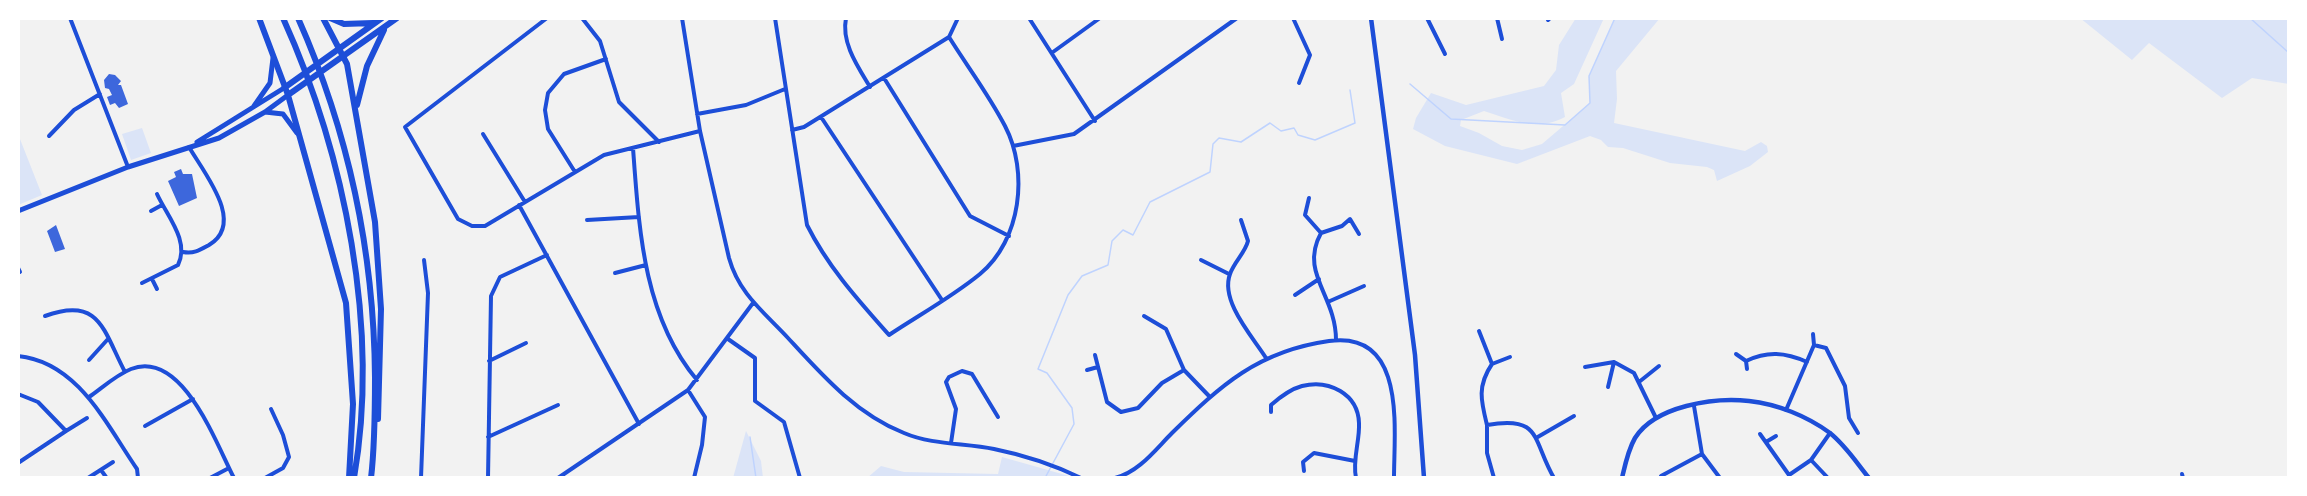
<!DOCTYPE html>
<html>
<head>
<meta charset="utf-8">
<style>
  body { margin:0 }
  #map { position:relative; width:2307px; height:496px; overflow:hidden; background:#f2f2f2; font-family:Jost,sans-serif }
  canvas { display:block }
  .frame { position:absolute; inset:0; border:20px solid #fff; pointer-events:none }
</style>
</head>
<body>
<div id="map">
<canvas width="2307" height="496"></canvas>
<div class="frame"></div>
</div>
<script>
const ctx = document.querySelector('canvas').getContext('2d');
ctx.lineJoin = 'round';
function paint(path, color) {
  ctx.fillStyle = color;
  ctx.fill(path, 'evenodd');
}
function strokePath(path, color, width, dash) {
  ctx.strokeStyle = color;
  ctx.lineWidth = width;
  ctx.lineCap = dash ? 'butt' : 'round';
  ctx.setLineDash(dash || []);
  ctx.stroke(path);
}
paint(new Path2D(`
  M1576 18H1604L1574 84 1561 93 1565 117C1537 132 1512 120 1484 111L1461 120 1460 126 1479 133 1502 146 1522 150 1542 144 1590 103 1589 76 1615 18H1660L1616 71 1617 99 1614 123 1745 151 1761 142 1767 146 1768 152 1750 166 1717 181 1714 170 1707 167 1670 163 1623 148 1608 147 1601 140 1590 136 1517 164 1445 146 1413 129 1416 118 1431 93 1466 105 1544 86 1556 70 1559 45Z
  M2080 18H2289V84L2252 78 2222 98 2149 43 2132 60Z
  M142 128 151 153 131 160 122 134Z
  M18 134 42 195 18 205Z
  M746 431 761 461 763 478H733Z
  M1002 457 1076 478H867L881 466 904 472 998 474Z`), '#dbe4f7');
strokePath(new Path2D(`
  M2250 18 2289 53
  M1410 84 1451 119 1565 125 1590 103 1589 76 1615 18
  M750 437 756 478
  M1045 478 1074 424 1072 408 1047 373 1038 369 1068 295 1082 276 1108 265 1112 241 1123 230 1133 235 1150 202 1210 172 1213 144 1219 138 1241 142 1270 123 1281 131 1294 128 1298 135 1315 140 1355 123 1350 90`), '#bfd3fe', 1.5);
paint(new Path2D(`
  M109 74 115 75 121 81 118 85H121L128 104 119 108 115 103 110 105 107 97 112 95 109 89 105 88 104 80Z
  M181 169 183 174H192L197 198 179 206 168 181 176 177 174 172Z
  M56 225 65 249 55 252 47 231Z`), '#3d67dc');
strokePath(new Path2D(`
  M70 18 128 167
  M547 18 405 127 458 219 472 226H485L604 155 700 131
  M582 18 600 41 619 102 659 142
  M682 18 700 131 729 258C739 294 764 312 788 338 822 375 856 414 904 433 932 445 965 443 994 449 1024 455 1054 465 1081 478
  M775 18 807 225C828 267 858 300 889 335 919 315 952 297 980 274 1021 240 1029 172 1005 126 989 95 967 66 949 37
  M846 18C841 43 858 67 870 87
  M1029 18 1095 121
  M1293 18 1310 55 1299 83
  M1427 18 1445 54
  M1497 18 1502 39
  M1548 20 1550 18
  M1053 52 1100 18
  M884 78 970 216 1009 236
  M697 114 746 105 785 89
  M821 117 942 300
  M792 130 804 127 949 37 958 18
  M483 134 525 202
  M49 136 74 110 100 94
  M1013 146 1074 134 1237 18
  M633 148C639 228 643 316 697 380
  M575 172 548 129 545 110 548 93 564 74 606 59
  M1309 198 1305 215 1321 233
  M519 205 639 424
  M151 211 162 205
  M587 220 639 217
  M1241 220 1248 241C1245 253 1234 262 1230 274 1220 301 1252 336 1266 358
  M183 252C194 254 200 250 209 245 246 223 204 173 189 147
  M1201 260 1229 274
  M18 268 20 272
  M615 273 646 265
  M152 279 157 289
  M142 283 178 265C190 241 167 216 157 194
  M1295 295 1319 279
  M1330 301 1364 286
  M45 316C100 296 103 330 125 372
  M1144 316 1166 329 1184 370
  M1479 331 1492 364C1477 386 1481 401 1487 425
  M1813 334 1814 345
  M728 339 755 358V401L784 422 800 478
  M1336 340C1336 295 1299 273 1321 233L1342 226 1350 219 1359 234
  M1736 354 1746 361 1747 369
  M1095 355 1107 402 1121 412 1138 408 1162 383 1184 370 1209 396
  M18 356C78 362 106 424 137 469L138 478
  M89 360 108 339
  M489 361 526 343
  M1746 361C1767 351 1785 352 1807 362
  M1492 364 1510 357
  M1585 367 1614 362 1634 373 1656 418
  M1087 370 1098 367
  M1639 382 1659 366
  M1608 387 1614 362
  M688 390 705 417 702 445 694 478
  M18 394 38 402 66 431 18 463
  M89 397C102 388 116 375 131 369 183 349 217 446 234 478
  M1694 406 1702 454 1720 478
  M1786 410 1814 345 1826 348 1845 386 1849 418 1858 433
  M1271 412V405C1280 397 1291 389 1302 386 1329 379 1358 394 1359 423 1360 441 1352 460 1356 478
  M145 426 193 399
  M66 431 87 418
  M1760 434 1789 475 1811 460 1830 433
  M488 437 558 405
  M1536 438 1574 416
  M1766 442 1776 436
  M951 443 956 409 946 382 949 377 962 371 972 374 998 417
  M1811 460 1828 478
  M101 470 106 477
  M1304 471 1303 462 1314 453 1355 461
  M2182 474 2183 478
  M1661 476 1702 454
  M88 478 113 462
  M210 478 229 468
  M265 478 283 468 289 457 283 435 271 409
  M421 478 428 293 424 260
  M488 478 491 296 500 277 547 255
  M558 478 688 390 753 303
  M1115 478C1139 472 1155 450 1172 433 1221 385 1258 351 1329 341 1407 330 1394 429 1394 478
  M1494 478 1487 453V425C1542 415 1532 440 1554 478`), '#1d4ed8', 4);
strokePath(new Path2D(`
  M1371 18 1415 355 1424 478
  M1622 478C1625 465 1628 450 1635 438 1655 406 1714 397 1749 401 1777 404 1807 416 1830 433 1846 446 1856 462 1869 478`), '#1d4ed8', 4.5);
strokePath(new Path2D(`
  M254 106 270 83 273 58
  M265 112 283 114 297 133
  M197 142 284 88
  M18 211 128 167 219 138 265 112 288 95`), '#1d4ed8', 5);
strokePath(new Path2D(`
  M259 18 288 95 346 303 353 404 349 478
  M283 18C345 155 380 328 354 478
  M298 18C349 133 374 252 375 377 375 411 375 445 371 478
  M323 18 347 64 375 222 381 309 378 419
  M330 18 344 24 373 23
  M284 88 382 18
  M288 95 397 18
  M357 105 367 66 384 30`), '#1d4ed8', 6);
</script>
</body>
</html>
